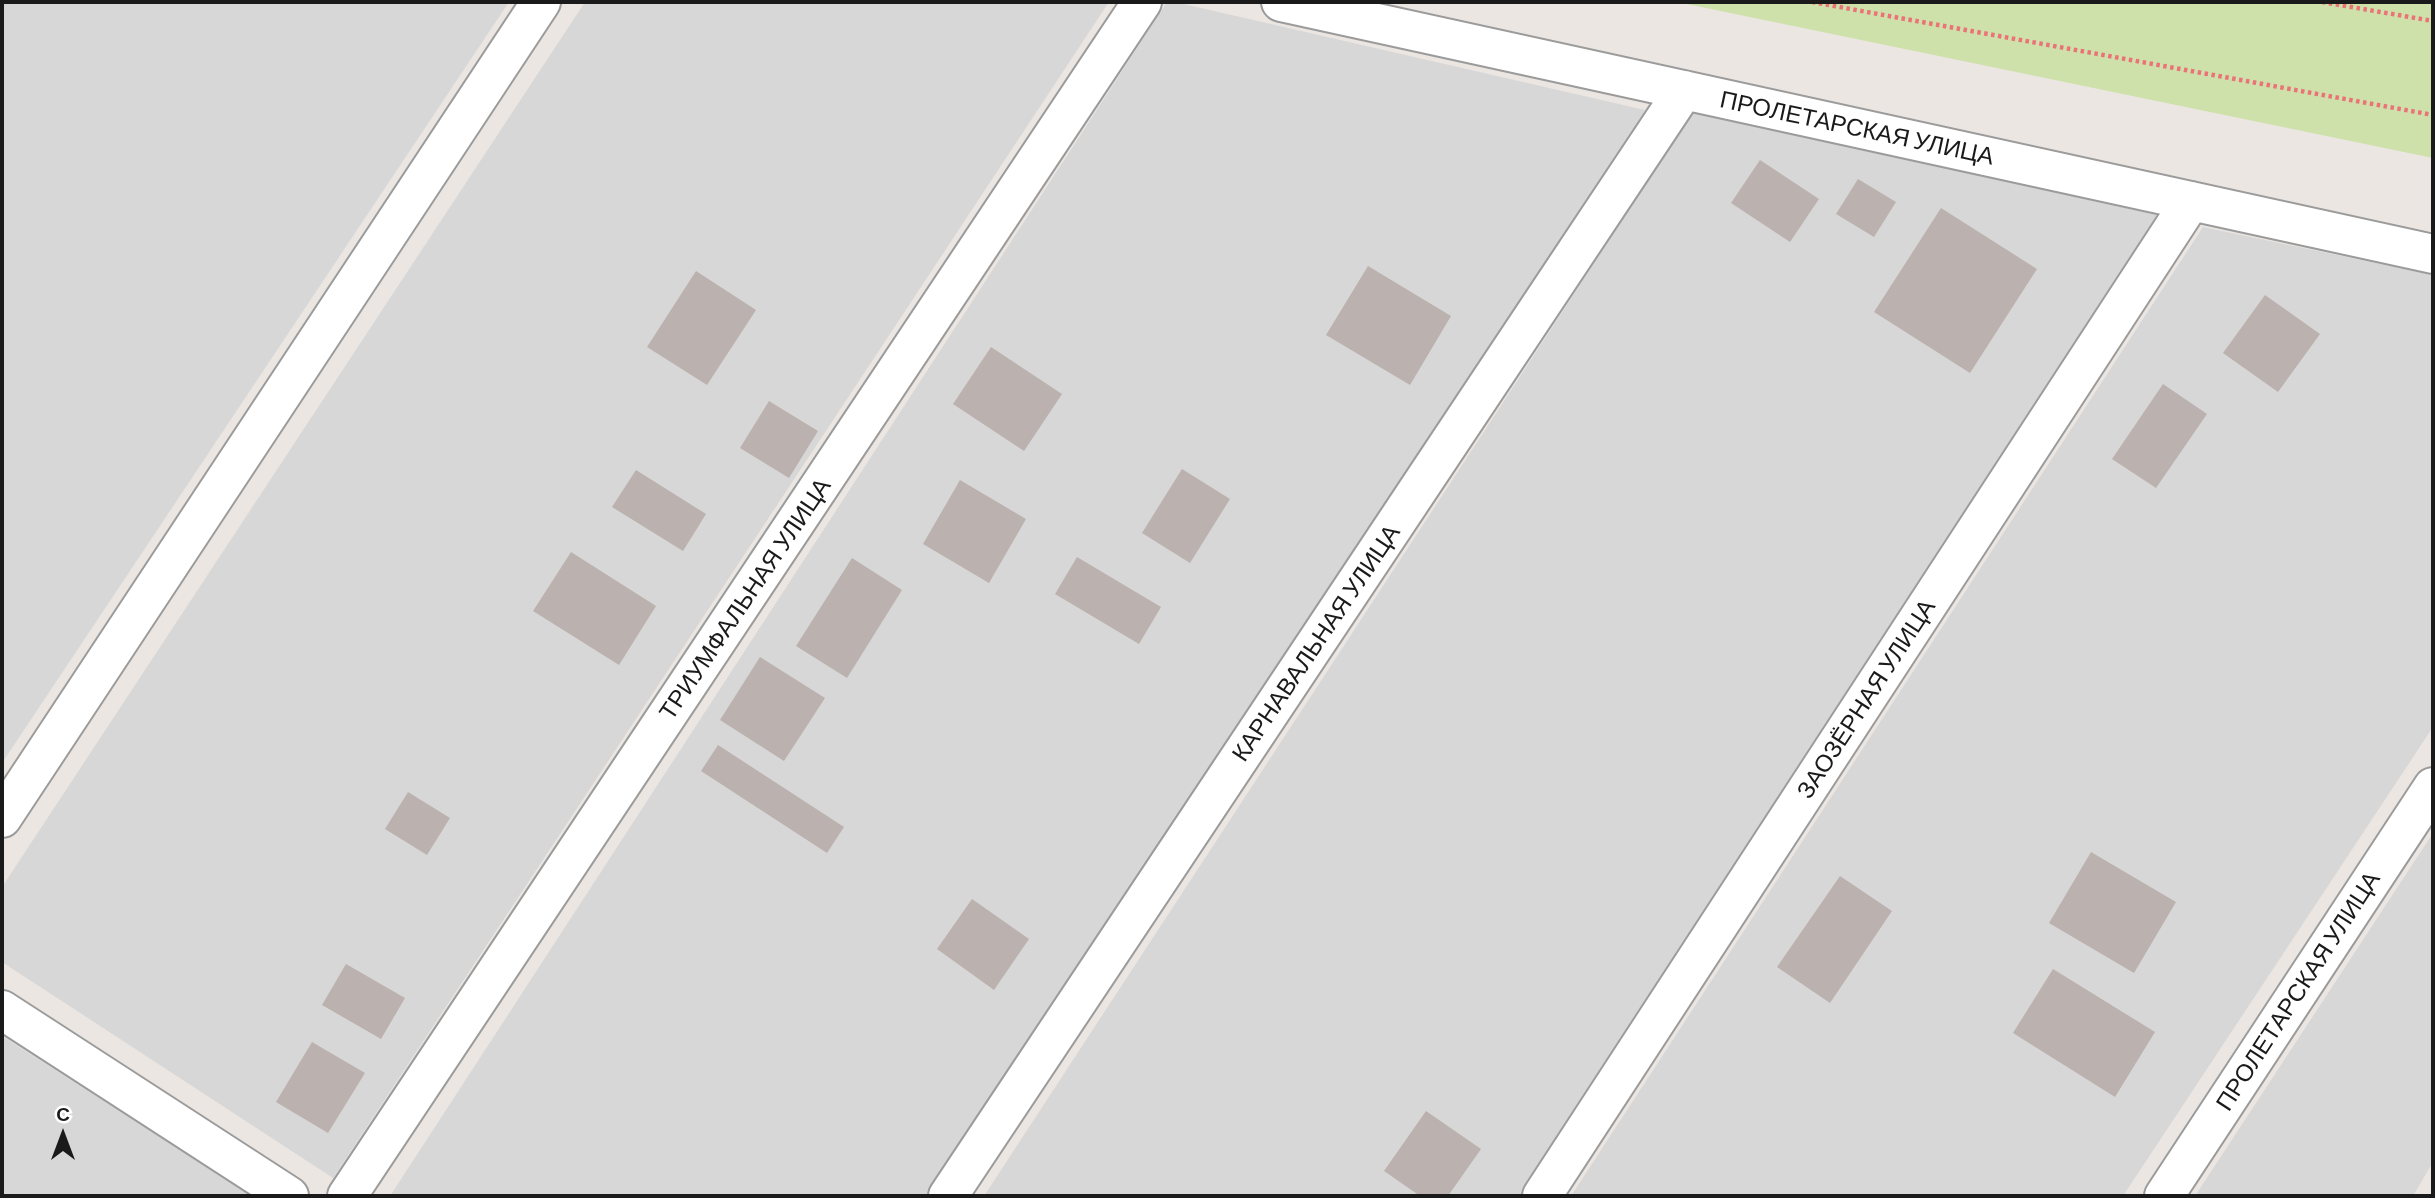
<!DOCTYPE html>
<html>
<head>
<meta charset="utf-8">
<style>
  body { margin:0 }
  #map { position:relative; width:2435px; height:1198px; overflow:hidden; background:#ebe6e1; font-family:Barlow,sans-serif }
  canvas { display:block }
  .frame { position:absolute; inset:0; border:4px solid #1a1a1a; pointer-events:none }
  .north { position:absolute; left:28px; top:1100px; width:70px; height:70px; -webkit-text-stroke:5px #fff; paint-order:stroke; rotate:0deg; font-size:19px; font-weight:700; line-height:28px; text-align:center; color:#1a1a1a }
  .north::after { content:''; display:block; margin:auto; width:24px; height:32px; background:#1a1a1a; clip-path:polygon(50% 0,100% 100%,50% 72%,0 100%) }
</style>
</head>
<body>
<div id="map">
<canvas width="2435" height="1198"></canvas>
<div class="frame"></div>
<div class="north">С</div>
</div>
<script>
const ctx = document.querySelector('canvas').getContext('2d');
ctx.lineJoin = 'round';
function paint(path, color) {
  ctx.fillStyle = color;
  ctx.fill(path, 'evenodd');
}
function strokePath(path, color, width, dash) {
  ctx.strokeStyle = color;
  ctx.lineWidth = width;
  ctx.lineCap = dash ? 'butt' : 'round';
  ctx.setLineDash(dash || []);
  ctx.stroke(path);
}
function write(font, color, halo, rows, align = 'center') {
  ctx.font = font + ' Barlow,sans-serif';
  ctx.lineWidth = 5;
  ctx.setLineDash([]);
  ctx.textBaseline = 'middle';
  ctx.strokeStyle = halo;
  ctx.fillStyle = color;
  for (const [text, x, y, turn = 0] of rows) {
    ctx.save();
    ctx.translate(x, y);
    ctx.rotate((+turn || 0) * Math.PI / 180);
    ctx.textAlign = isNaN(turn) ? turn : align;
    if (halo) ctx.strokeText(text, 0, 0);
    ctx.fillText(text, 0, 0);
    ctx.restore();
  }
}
paint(new Path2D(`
  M2 2H509L2 763Z
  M585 2H1109L333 1178 2 962V887Z
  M1167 2H1175L1645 110 926 1196H390Z
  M1693 112 2162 216 1520 1196H984Z
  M2203 227 2433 275V727L2123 1196H1571Z
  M2433 833V1162L2413 1196H2195Z
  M2 1036 252 1196H2Z`), '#d8d7d8');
paint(new Path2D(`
  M1677 2H2433V158Z`), '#cee1aa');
paint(new Path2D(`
  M1760 160 1819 199 1790 242 1731 203Z
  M1858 179 1896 202 1874 237 1836 214Z
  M1941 208 2037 269 1970 373 1874 312Z
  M1368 266 1451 316 1410 385 1326 335Z
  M696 271 756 310 707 385 647 347Z
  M2265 295 2320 334 2278 392 2223 353Z
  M991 347 1062 394 1024 451 953 404Z
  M2163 384 2207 414 2156 488 2112 459Z
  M769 401 818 431 789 478 740 448Z
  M1182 469 1230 499 1190 563 1142 533Z
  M636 470 706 514 683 551 612 507Z
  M960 480 1026 519 989 583 923 544Z
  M571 552 656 606 619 665 533 611Z
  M1077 557 1161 607 1139 644 1055 594Z
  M852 558 902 590 847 678 796 646Z
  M760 657 825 698 784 761 720 720Z
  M718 745 844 827 827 853 701 771Z
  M408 792 450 818 427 855 385 829Z
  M2091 852 2176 902 2134 973 2049 923Z
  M1840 876 1892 911 1830 1003 1777 967Z
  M972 899 1029 939 994 990 937 949Z
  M346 964 405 998 381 1039 322 1005Z
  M2053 969 2155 1032 2115 1097 2013 1033Z
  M312 1042 365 1073 328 1133 276 1102Z
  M1426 1111 1481 1149 1448 1196H1420L1384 1171Z`), '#bbb1ae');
const street = new Path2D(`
  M1281 2 2433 254
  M2 818 541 2
  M2 1010 289 1196
  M347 1196 1142 2
  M948 1196 1684 90
  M1542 1196 2191 201
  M2164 1196 2433 787`);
strokePath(street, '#9b9b9b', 42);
strokePath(new Path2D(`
  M1812 2 2433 115
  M2322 2 2433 21`), '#eb7277', 4.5, [3.5, 3.5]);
strokePath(street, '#fff', 38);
write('24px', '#1a1a1a', '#fff', [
  ["ПРОЛЕТАРСКАЯ УЛИЦА",1857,128,12],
  ["ТРИУМФАЛЬНАЯ УЛИЦА",745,599,-56],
  ["КАРНАВАЛЬНАЯ УЛИЦА",1316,643,-56],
  ["ЗАОЗЁРНАЯ УЛИЦА",1866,699,-57],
  ["ПРОЛЕТАРСКАЯ УЛИЦА",2298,991,-57]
]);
</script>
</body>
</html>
